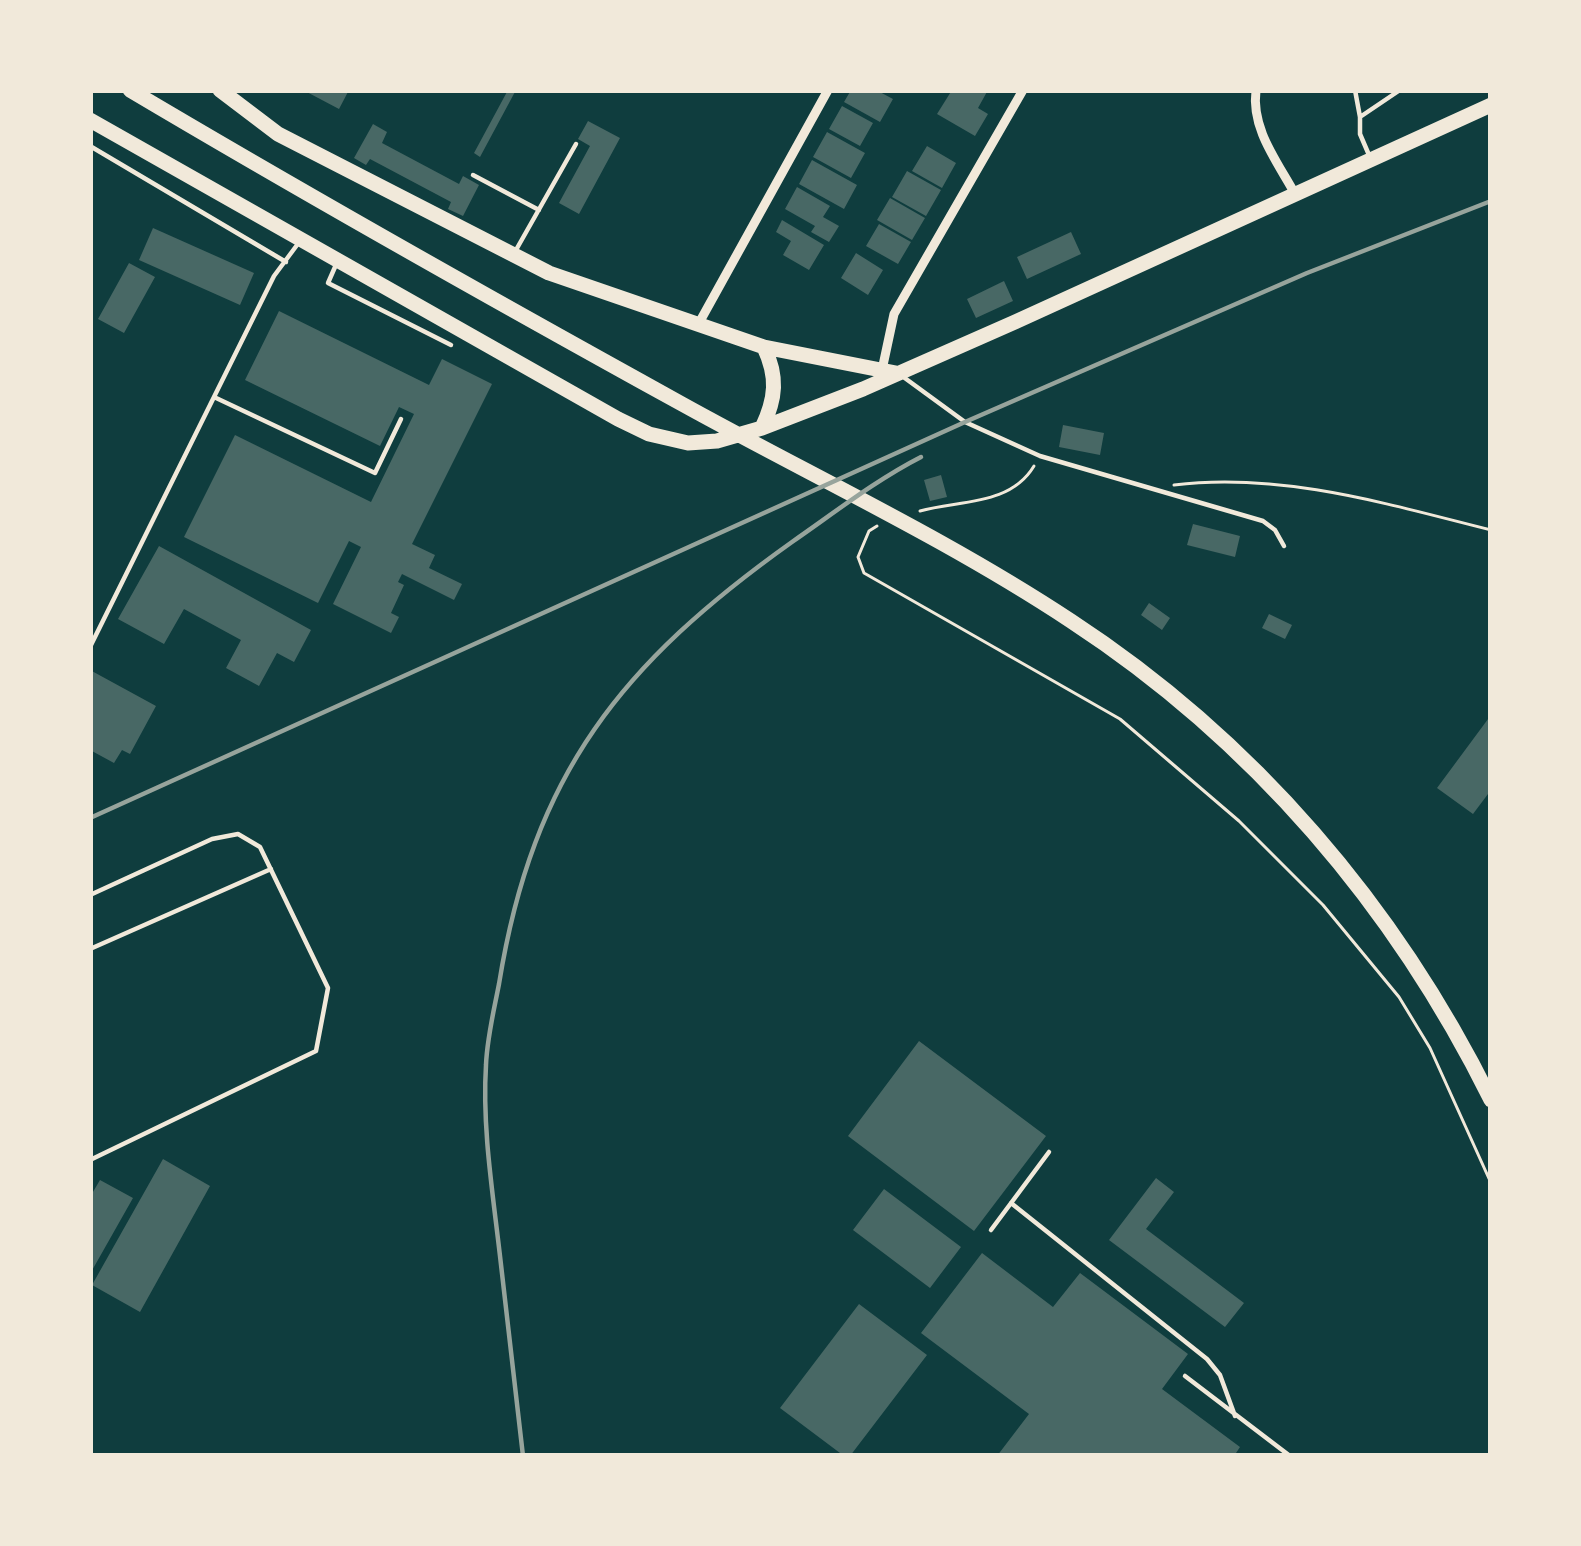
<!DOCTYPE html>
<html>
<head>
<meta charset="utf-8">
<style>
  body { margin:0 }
  #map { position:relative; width:1581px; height:1546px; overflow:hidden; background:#0f3d3e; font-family:Helvetica,sans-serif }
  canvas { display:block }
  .frame { position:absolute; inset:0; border:93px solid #f1e9da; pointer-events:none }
</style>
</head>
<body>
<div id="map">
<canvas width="1581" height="1546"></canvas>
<div class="frame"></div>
</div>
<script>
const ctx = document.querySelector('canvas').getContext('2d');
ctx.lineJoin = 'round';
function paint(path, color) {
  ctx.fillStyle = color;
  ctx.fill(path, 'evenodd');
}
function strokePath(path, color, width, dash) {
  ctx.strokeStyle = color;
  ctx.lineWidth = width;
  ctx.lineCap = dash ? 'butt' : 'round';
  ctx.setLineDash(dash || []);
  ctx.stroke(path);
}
paint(new Path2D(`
  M303 90H349L339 109Z
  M508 90H516L480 157 474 153Z
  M851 90H876L893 99 880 122 844 102Z
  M952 90H988L978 108 988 114 975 136 937 114Z
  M842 106 873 123 860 146 829 129Z
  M588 121 620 138 579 214 559 203 590 146 578 139Z
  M373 124 387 132 382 143 459 184 463 176 479 185 463 216 448 209 451 202 370 159 366 165 354 158Z
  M827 132 865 153 851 178 813 157Z
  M927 146 956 163 942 188 912 171Z
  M812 160 857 185 844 209 799 184Z
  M907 171 941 190 926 216 892 197Z
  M797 187 830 206 823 217 839 226 829 242 811 232 815 226 785 209Z
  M890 198 925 218 912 240 877 220Z
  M782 220 824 245 809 270 783 255 791 241 776 232Z
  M879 224 911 242 898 264 866 246Z
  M153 228 254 273 240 305 139 260Z
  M1071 232 1081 254 1027 279 1017 257Z
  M856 253 883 270 868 295 841 278Z
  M129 263 155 277 124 333 98 319Z
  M1004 281 1013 301 976 318 967 299Z
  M279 311 429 385 442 359 492 384 412 544 435 555 429 568 462 584 454 600 402 574 398 582 404 585 391 613 399 617 391 633 333 604 361 547 349 541 318 603 184 537 235 435 371 502 414 414 399 407 380 446 245 380Z
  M1063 425 1104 433 1100 455 1059 447Z
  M941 475 947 497 930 501 924 480Z
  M1193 524 1240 536 1235 557 1187 545Z
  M159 546 311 630 294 662 277 653 259 686 226 668 241 640 184 609 164 644 118 619Z
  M1149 603 1170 618 1162 630 1141 615Z
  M1269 614 1292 625 1285 639 1262 628Z
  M90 670 156 706 130 754 122 750 114 763 90 750Z
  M1491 715V790L1473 814 1437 788Z
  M919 1041 1046 1136 974 1231 848 1136Z
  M163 1159 210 1186 140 1312 92 1285Z
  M1156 1178 1174 1192 1146 1229 1244 1303 1225 1327 1109 1240Z
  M100 1180 133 1198 90 1274V1197Z
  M884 1189 961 1247 930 1288 853 1230Z
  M982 1253 1053 1307 1080 1273 1188 1354 1162 1389 1240 1447 1234 1456H997L1029 1414 921 1333Z
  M859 1304 927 1355 850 1456H844L780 1408Z`), '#486865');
strokePath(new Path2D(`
  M1174 485C1282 472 1387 504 1491 530
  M920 511C959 500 1010 506 1034 466
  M877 526 869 531 858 557 864 573 1120 719 1239 821 1323 905 1399 997 1430 1048 1491 1183`), '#f1e9da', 3);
strokePath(new Path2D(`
  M1355 90 1360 117
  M90 146 286 262
  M1369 155 1360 134V117L1400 90
  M473 175 539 210
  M516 250 576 144
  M335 267 328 283 451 345
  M902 376 965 422 1040 456 1263 521 1275 530 1284 546
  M214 397 375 473 401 419
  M90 647 274 276 300 241
  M90 895 212 839 238 834 260 847 328 988 316 1051 90 1160
  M90 949 271 869
  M1011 1203 1207 1359 1220 1375 1235 1416
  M991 1230 1049 1152
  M1185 1376 1290 1456`), '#f1e9da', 4.5);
strokePath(new Path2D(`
  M1256 90C1251 129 1277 161 1295 194
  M699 323 828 90
  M882 370 894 314 1023 90`), '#f1e9da', 9);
strokePath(new Path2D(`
  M130 90C312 198 497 302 682 404 812 476 947 539 1071 621 1253 740 1395 906 1491 1100
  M220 90 278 134 549 273 764 347 896 373
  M90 120 618 419 649 434 688 443 717 441 762 428 863 389 1015 322 1491 105
  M762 428C776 398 778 377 764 347`), '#f1e9da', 15);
strokePath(new Path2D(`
  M90 818 965 422 1307 273 1491 201
  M523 1456C515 1389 508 1323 500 1256 493 1194 482 1128 486 1065 487 1038 494 1010 499 984 533 773 622 663 792 542 834 513 876 480 921 457`), '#97a49c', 4.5);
</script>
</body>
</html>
